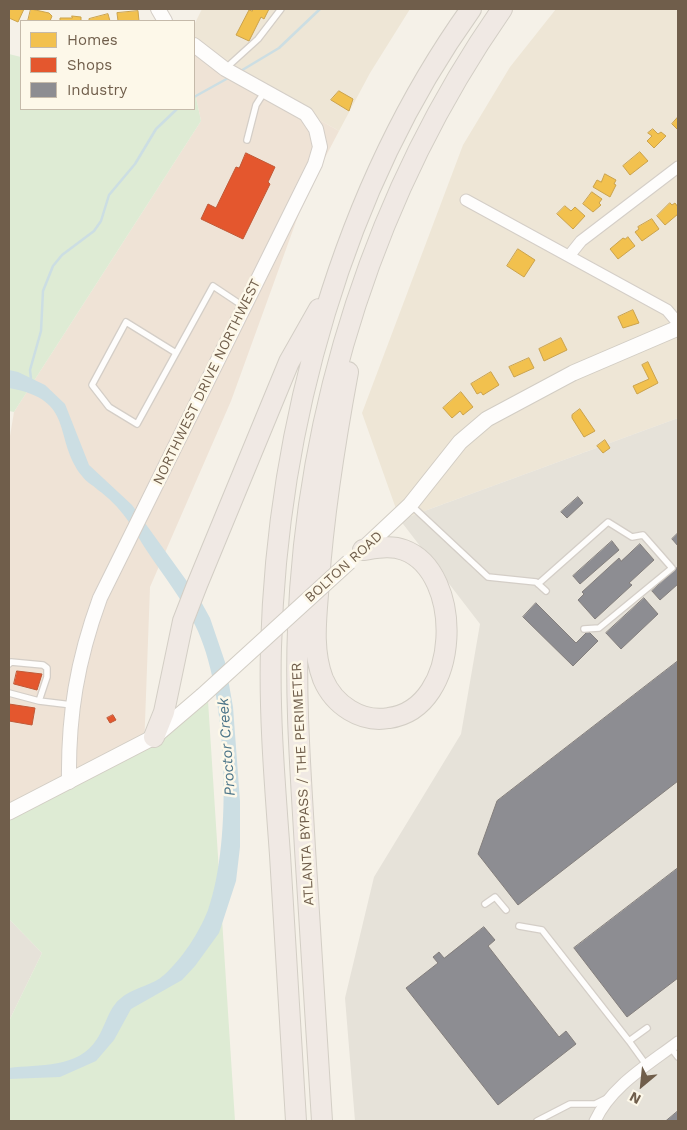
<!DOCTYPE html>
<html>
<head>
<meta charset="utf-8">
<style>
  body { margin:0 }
  #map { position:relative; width:687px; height:1130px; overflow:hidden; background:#f5f1e8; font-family:"Work Sans",sans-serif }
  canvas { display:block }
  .frame { position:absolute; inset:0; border:10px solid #705e4b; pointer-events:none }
  .legend { position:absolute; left:20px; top:20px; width:175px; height:90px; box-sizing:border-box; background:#fdf8e9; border:1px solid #c5baaa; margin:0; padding:6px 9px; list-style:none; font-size:15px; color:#705e4b }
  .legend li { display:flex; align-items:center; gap:10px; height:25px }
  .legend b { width:25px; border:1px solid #c5baaa }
  .north { position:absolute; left:617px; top:1060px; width:50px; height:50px; -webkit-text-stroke:4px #fdf8e9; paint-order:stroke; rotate:208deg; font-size:14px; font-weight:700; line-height:20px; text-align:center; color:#705e4b }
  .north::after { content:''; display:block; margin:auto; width:18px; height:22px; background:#705e4b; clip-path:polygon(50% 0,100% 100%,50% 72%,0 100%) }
</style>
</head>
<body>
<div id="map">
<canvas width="687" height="1130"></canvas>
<div class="frame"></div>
<ul class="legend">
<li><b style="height:14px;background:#f2c14e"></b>Homes</li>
<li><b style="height:14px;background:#e4572e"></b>Shops</li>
<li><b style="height:14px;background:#8d8d92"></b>Industry</li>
</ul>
<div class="north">N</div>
</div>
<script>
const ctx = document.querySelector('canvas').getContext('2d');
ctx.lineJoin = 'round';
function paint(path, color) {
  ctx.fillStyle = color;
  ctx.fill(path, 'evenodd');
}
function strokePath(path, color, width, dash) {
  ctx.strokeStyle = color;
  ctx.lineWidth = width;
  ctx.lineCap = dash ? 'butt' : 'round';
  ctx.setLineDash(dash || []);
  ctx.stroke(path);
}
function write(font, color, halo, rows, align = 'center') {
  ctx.font = font + ' "Work Sans",sans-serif';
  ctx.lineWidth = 5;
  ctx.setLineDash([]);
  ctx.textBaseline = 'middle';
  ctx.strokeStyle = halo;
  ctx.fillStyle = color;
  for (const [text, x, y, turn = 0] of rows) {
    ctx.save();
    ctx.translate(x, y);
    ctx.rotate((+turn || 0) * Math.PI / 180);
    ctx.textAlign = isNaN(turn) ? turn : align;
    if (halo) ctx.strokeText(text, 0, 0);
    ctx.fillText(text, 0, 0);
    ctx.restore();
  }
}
paint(new Path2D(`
  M202 9H410L370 73 339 131 194 49V25Z
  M556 9H678V418L400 520 362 413 463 145 510 67Z`), '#eee6d6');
paint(new Path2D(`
  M194 49 339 131 306 194 231 401 150 587 144 749 9 807V442L14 412 201 121 194 88Z`), '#efe3d6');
paint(new Path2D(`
  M678 418V1121H355L345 998 374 877 461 734 480 624 400 520Z
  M9 919 42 953 9 1021Z`), '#e6e2d9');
paint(new Path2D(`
  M9 54 21 57V109H194V88L201 121 14 412 9 411Z
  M207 685 235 1121H9V1021L42 953 9 919V807L144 749Z`), '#deebd4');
paint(new Path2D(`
  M9 370 18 372 45 385 65 404 89 465 132 505 199 598 210 618 225 662 233 707 240 801V847L236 881 219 933 195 966 182 980 131 1009 114 1040 96 1061 60 1077 9 1079V1068C39 1064 78 1069 97 1039 107 1024 108 1006 125 995 137 987 153 985 164 975 182 959 199 933 208 910 233 842 228 690 195 625 182 599 163 575 147 551 140 541 134 528 126 518 119 508 108 497 98 490 93 485 86 482 82 476 52 438 77 400 9 388Z`), '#ccdee3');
const homes = new Path2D(`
  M9 9H24L18 22 9 18Z
  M31 9 49 13 52 16 50 21H28Z
  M253 9H269L264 19 261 17 249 41 236 35 249 10 252 11Z
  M138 11 139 21H118L117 13Z
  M108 14 110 21H89V19Z
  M72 16 81 17V21H60V18H72Z
  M339 91 353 99 349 111 331 100Z
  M678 117V130L672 124Z
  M653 129 658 134 661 132 666 136 654 148 647 141 652 136 648 133Z
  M640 152 648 161 630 175 623 166Z
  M605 174 616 180 614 184 616 185 610 197 593 187 597 180 601 182Z
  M592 192 602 199 599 203 601 205 593 212 583 204Z
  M670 203 672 205 675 203 678 207V214L665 225 657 216Z
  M565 206 571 211 575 207 585 216 573 229 557 214Z
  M652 219 659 229 642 241 635 232 639 229 638 227Z
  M628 237 635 246 618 259 610 249 623 238 625 239Z
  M518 249 535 260 524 277 507 266Z
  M633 310 639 323 623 328 618 317Z
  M561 338 567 350 544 361 539 349Z
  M529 358 534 368 514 377 509 367Z
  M648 362 658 383 637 394 633 386 649 379 642 365Z
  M491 372 499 385 483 395 481 392 477 394 471 384Z
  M461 392 473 407 463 415 460 411 452 418 443 408Z
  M580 409 595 431 584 437 572 418V415Z
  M605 440 610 448 603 453 597 446Z`);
paint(homes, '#f2c14e');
strokePath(homes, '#cba34d', 1);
const shops = new Path2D(`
  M246 153 275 167 268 182 270 184 243 239 201 219 208 204 216 208 236 167 239 168Z
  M17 671 42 674 37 690 14 684Z
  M9 704 35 708 32 725 9 721Z
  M113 715 116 720 110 723 107 718Z`);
paint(shops, '#e4572e');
strokePath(shops, '#c15937', 1);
const industry = new Path2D(`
  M578 497 583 503 567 518 561 512Z
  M678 533V546L672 539Z
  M612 541 619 550 580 584 573 576Z
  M640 544 654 560 629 583 632 585 595 619 578 600 584 594 582 592 619 558 621 561Z
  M678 567V584L660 600 652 591Z
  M644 598 658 614 621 649 606 633Z
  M536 603 576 643 588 631 598 641 573 666 523 617Z
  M678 661V781L518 905 478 854 497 801Z
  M678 868V978L627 1017 574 948Z
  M484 927 495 940 488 946 559 1037 566 1031 576 1044 498 1105 406 988 438 963 433 957 439 952 444 958Z
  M678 1111V1121H666Z`);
paint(industry, '#8d8d92');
strokePath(industry, '#847f7d', 1);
strokePath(new Path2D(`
  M239 72 279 48 320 9
  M194 97 230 77
  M31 379 30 370 41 331 43 291 53 266 62 255 94 231 101 221 109 195 135 164 156 129 177 109`), '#ccdee3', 2.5);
const service = new Path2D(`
  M226 68 258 39 281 9
  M247 140 256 105 265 91
  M176 353 126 322 92 385 109 407 137 424 213 286 243 306
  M412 506 488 577 536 582 546 591
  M538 584 608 522 632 537 643 535 672 568 599 628 584 629
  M9 664 11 662 43 665 47 668V677L39 701
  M9 693 39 701 72 705
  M485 904 495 897 506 910
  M519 926 542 930 629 1041
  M647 1028 629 1041 647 1066
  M671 1048 678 1057
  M537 1121 570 1104H595L607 1098`);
const minor = new Path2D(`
  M466 200 667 310 678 323
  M569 256 581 241 678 167
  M595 1121C611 1086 648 1065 678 1042`);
const tertiary = new Path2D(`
  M158 9 165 21
  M69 782C68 715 77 661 100 598L315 164 320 147 316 129 306 114 225 69 194 45`);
const secondary = new Path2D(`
  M361 551 410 505 460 442 487 419 573 373 678 328
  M9 812 154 737 202 696`);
const motorway = new Path2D(`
  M348 372C335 442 324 511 319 581 317 613 311 648 323 679 334 705 361 723 389 718 462 708 464 572 404 550 391 545 377 548 363 550
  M154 737 164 712 183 621 197 585 289 362 319 309
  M296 1121C291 1033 286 944 280 855 275 786 269 716 271 647 277 428 342 189 471 9
  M322 1121C316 1031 311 940 305 849 301 776 295 702 298 629 306 409 376 190 502 9`);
strokePath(service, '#d4cec7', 8);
strokePath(minor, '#d4cec7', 13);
strokePath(tertiary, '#d4cec7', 16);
strokePath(secondary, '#d2cdc4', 17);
strokePath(motorway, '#d3cec5', 22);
strokePath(service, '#fefdfc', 5.5);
strokePath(minor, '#fefdfc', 11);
strokePath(tertiary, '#fefdfc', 14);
strokePath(secondary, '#fefdfc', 15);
strokePath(motorway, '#f0e9e4', 20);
const secondaryBridge = new Path2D(`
  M202 696 349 562`);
strokePath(secondaryBridge, '#d2cdc4', 17, []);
strokePath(secondaryBridge, '#fefdfc', 15);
write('14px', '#705e4b', '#fdf8e9', [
  ["NORTHWEST DRIVE NORTHWEST",207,382,-64],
  ["BOLTON ROAD",344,567,-42],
  ["ATLANTA BYPASS / THE PERIMETER",303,784,-93]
]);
write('italic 15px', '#4b7488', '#fdf8e9', [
  ["Proctor Creek",227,747,-94]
]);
</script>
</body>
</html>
